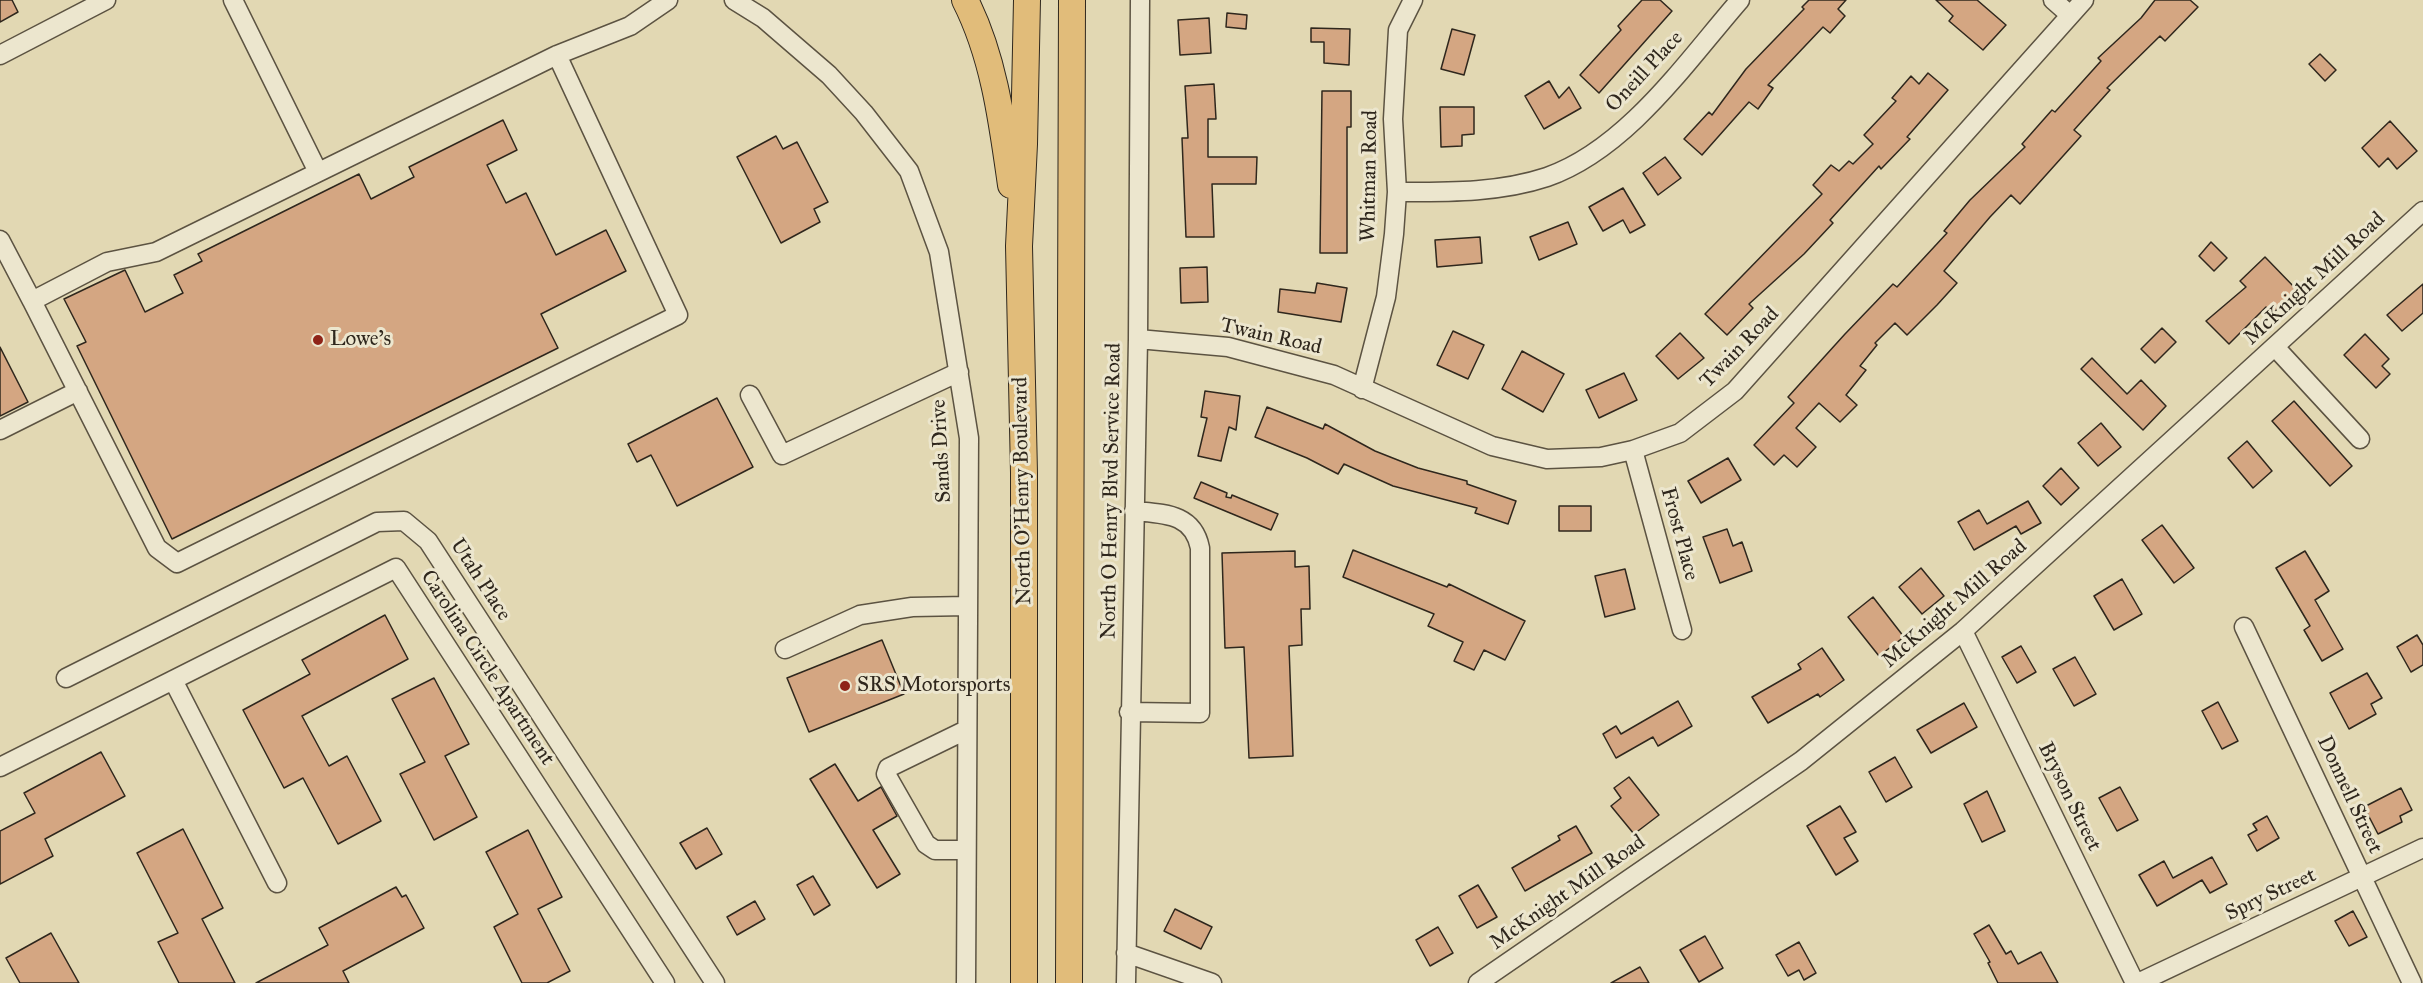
<!DOCTYPE html>
<html>
<head>
<meta charset="utf-8">
<style>
  body { margin:0 }
  canvas { display:block; background:#e2d8b3 }
</style>
</head>
<body>
<canvas width="2423" height="983"></canvas>
<script>
const ctx = document.querySelector('canvas').getContext('2d');
ctx.lineJoin = 'round';
function paint(path, color) {
  ctx.fillStyle = color;
  ctx.fill(path, 'evenodd');
}
function strokePath(path, color, width, dash) {
  ctx.strokeStyle = color;
  ctx.lineWidth = width;
  ctx.lineCap = dash ? 'butt' : 'round';
  ctx.setLineDash(dash || []);
  ctx.stroke(path);
}
function write(font, color, halo, rows, align = 'center') {
  ctx.font = font + ' "IM FELL Great Primer",serif';
  ctx.lineWidth = 6;
  ctx.setLineDash([]);
  ctx.textBaseline = 'middle';
  ctx.strokeStyle = halo;
  ctx.fillStyle = color;
  for (const [text, x, y, turn = 0] of rows) {
    ctx.save();
    ctx.translate(x, y);
    ctx.rotate((+turn || 0) * Math.PI / 180);
    ctx.textAlign = isNaN(turn) ? turn : align;
    if (halo) ctx.strokeText(text, 0, 0);
    ctx.fillText(text, 0, 0);
    ctx.restore();
  }
}
const building = new Path2D(`
  M0 0H12L18 12 0 22Z
  M1642 0H1660L1672 11 1599 93 1580 75 1621 30 1618 26Z
  M1809 0H1846L1838 9 1845 16 1830 33 1823 27 1768 85 1773 88 1758 109 1749 102 1702 155 1684 139 1709 112 1712 115 1746 69 1804 9 1802 7Z
  M1936 0H1977L2006 25 1983 50 1949 21 1953 16Z
  M2155 0H2190L2198 7 2165 41 2160 36 2107 88 2110 90 2074 130 2081 136 2020 204 2011 195 1990 217 1944 271 1957 283 1937 305 1907 335 1895 323 1875 343 1877 345 1860 366 1866 370 1846 395 1857 405 1840 422 1819 403 1796 428 1816 447 1797 467 1784 455 1774 465 1754 445 1794 403 1788 397 1845 334 1893 284 1897 287 1947 233 1944 231 1970 200 2025 147 2022 144 2052 110 2055 112 2101 61 2098 58 2141 18Z
  M1227 13 1247 15 1246 29 1226 27Z
  M1209 18 1211 53 1180 55 1178 20Z
  M1311 28 1350 29 1349 65 1324 63V42H1311Z
  M1452 29 1475 35 1464 75 1441 69Z
  M2320 54 2336 70 2325 81 2309 64Z
  M1928 73 1948 90 1907 137 1910 139 1881 169 1879 166 1830 220 1833 223 1804 254 1749 304 1753 308 1727 335 1705 314 1822 194 1813 185 1831 165 1839 171 1849 161 1853 164 1873 144 1864 135 1896 101 1892 98 1911 76 1919 84Z
  M1549 81 1559 98 1569 87 1581 108 1544 129 1525 96Z
  M1214 84 1216 119H1208V157H1257L1256 184H1212L1214 237H1186L1182 138H1188L1185 86Z
  M1322 91H1351V127H1347V253H1320Z
  M1440 107H1474V134L1462 135V146L1441 147Z
  M503 120 517 150 487 165 506 203 526 193 556 255 606 230 626 271 541 314 558 348 172 539 77 346 86 342 64 299 125 270 145 312 183 293 174 275 202 261 198 254 359 174 371 199 414 177 409 167Z
  M2390 121 2417 151 2397 169 2388 158 2379 167 2362 148Z
  M776 136 783 149 797 142 828 202 814 209 820 222 781 243 737 157Z
  M1665 157 1681 178 1658 195 1643 173Z
  M1623 188 1645 225 1630 233 1623 220 1603 231 1589 207Z
  M1568 222 1577 244 1539 260 1530 237Z
  M1480 237 1482 263 1437 267 1435 240Z
  M2211 242 2227 258 2214 271 2199 256Z
  M2265 257 2297 290 2272 314 2266 307 2229 344 2206 321 2246 287 2240 281Z
  M1207 267 1208 302 1181 303 1180 268Z
  M1317 283 1347 288 1341 322 1278 312 1280 289 1315 293Z
  M2423 284V313L2402 331 2387 315Z
  M2162 328 2176 342 2155 363 2141 349Z
  M1453 331 1484 345 1468 379 1437 365Z
  M1680 333 1704 358 1678 379 1656 356Z
  M2365 334 2389 359 2382 366 2390 374 2376 388 2344 355Z
  M0 347 28 402 0 416Z
  M1522 351 1564 374 1543 412 1502 389Z
  M2092 358 2127 394 2141 380 2166 406 2143 430 2081 369Z
  M1624 373 1637 400 1599 418 1586 390Z
  M1205 391 1240 396 1236 430 1229 427 1221 461 1198 456 1207 418 1201 417Z
  M717 398 753 467 677 506 651 455 637 462 628 444Z
  M2294 401 2352 466 2330 486 2272 421Z
  M1267 407 1323 429 1325 424 1375 451 1418 468 1467 481V484L1516 501 1508 524 1475 513 1477 508 1393 486 1344 464 1338 474 1307 458 1255 437Z
  M2101 423 2121 447 2098 466 2078 443Z
  M2247 441 2272 471 2253 488 2228 458Z
  M1728 458 1741 480 1701 503 1688 481Z
  M2061 468 2079 488 2061 505 2043 486Z
  M1201 482 1227 493 1226 497 1231 498 1232 495 1278 514 1271 530 1194 498Z
  M2028 501 2041 523 2021 534 2016 526 1974 550 1958 522 1979 510 1987 524Z
  M1559 506H1591V531H1559Z
  M2162 525 2194 568 2174 583 2142 540Z
  M1727 529 1733 546 1742 542 1752 571 1720 583 1703 537Z
  M1353 550 1447 587 1449 584 1525 621 1505 660 1484 650 1474 670 1454 661 1463 642 1428 626 1434 614 1343 577Z
  M1295 551V567L1309 566 1310 609H1301L1302 645 1289 646 1293 756 1249 758 1244 647 1225 648 1222 553Z
  M2305 551 2329 591 2315 600 2343 649 2322 661 2304 630 2310 626 2276 568Z
  M1921 568 1944 596 1922 614 1899 587Z
  M1625 569 1635 609 1605 617 1595 576Z
  M2122 579 2142 614 2114 630 2094 596Z
  M1873 597 1904 637 1879 656 1848 617Z
  M385 615 408 659 302 716 329 766 347 756 381 821 338 844 303 778 284 788 243 710 310 674 302 660Z
  M2417 635 2423 645V665L2411 672 2397 647Z
  M882 640 904 694 809 732 787 678Z
  M2021 646 2036 672 2017 683 2002 657Z
  M1822 648 1844 680 1820 697 1818 694 1768 723 1752 697 1801 669 1798 664Z
  M2075 657 2096 694 2074 706 2053 669Z
  M2367 673 2382 698 2371 704 2376 714 2349 729 2330 693Z
  M434 678 469 744 445 756 477 817 434 840 400 774 425 762 392 699Z
  M1678 701 1692 726 1658 746 1653 737 1616 758 1603 734 1616 726 1621 734Z
  M2218 702 2238 741 2222 749 2202 711Z
  M1964 703 1977 727 1931 753 1917 730Z
  M101 752 125 796 45 839 53 856 0 884V831L35 813 24 793Z
  M1895 757 1912 787 1886 802 1869 772Z
  M835 764 858 801 881 787 897 816 873 830 900 874 877 888 810 779Z
  M1629 777 1659 815 1634 834 1611 806 1621 798 1614 788Z
  M2120 787 2138 820 2117 831 2099 798Z
  M2401 788 2412 810 2400 816 2402 822 2378 834 2364 807Z
  M1987 791 2005 831 1982 842 1964 804Z
  M1840 806 1856 832 1844 838 1858 861 1836 875 1807 826Z
  M2267 816 2279 838 2257 851 2248 835 2257 830 2253 824Z
  M1576 826 1592 853 1525 891 1512 868 1560 840 1558 836Z
  M707 828 722 854 696 869 680 843Z
  M183 829 223 908 202 919 235 983H179L158 942 178 933 137 853Z
  M528 830 562 897 538 909 570 971 547 983H522L494 927 518 914 486 852Z
  M2212 857 2227 884 2210 893 2202 880 2157 906 2139 875 2164 861 2173 878Z
  M813 876 830 905 814 915 797 885Z
  M1478 885 1497 917 1477 928 1459 896Z
  M396 887 402 897 406 895 424 928 343 971 349 983H256L328 945 319 928Z
  M755 901 765 919 737 935 727 917Z
  M1175 909 1212 927 1201 949 1164 931Z
  M2353 911 2367 937 2349 946 2335 921Z
  M1989 925 2006 954 2011 951 2018 964 2041 952 2058 983H1998L1988 963 1990 962 1974 934Z
  M1438 927 1453 953 1430 966 1416 940Z
  M51 933 79 983H20L6 958Z
  M1705 936 1723 968 1699 982 1680 950Z
  M1799 942 1816 973 1804 980 1799 970 1788 976 1776 955Z
  M1640 967 1649 983H1611Z`);
paint(building, '#d4a682');
strokePath(building, '#2f271d', 1.5);
const minor = new Path2D(`
  M233 0 318 172
  M734 0 763 18 829 75 864 113 909 171 939 252 969 438 966 983
  M2053 0 2070 15
  M0 55 106 0
  M557 55 678 315 177 563 157 548 32 301 107 262 156 252 557 55 630 26 668 0
  M1397 192C1447 192 1499 193 1547 177 1627 149 1686 62 1740 0
  M0 240 32 301
  M1138 339 1228 347 1334 375 1492 446 1547 459 1601 457 1633 450 1680 433 1735 391 2084 0
  M2275 347 2360 439
  M1362 389 1386 297 1394 234 1397 192 1393 119 1398 30 1413 0
  M750 395 782 455 959 372
  M0 430 78 391
  M1633 450 1682 630
  M2244 627 2412 983
  M1963 631 2135 983
  M785 649 860 615 912 607 967 606
  M66 678 377 522 404 521 428 541 715 983
  M173 680 277 883
  M1129 712 1200 713V548C1193 513 1164 514 1134 511
  M966 730 888 768 886 774 926 844 935 850H966
  M0 767 396 568 665 983
  M1126 953 1212 983
  M1126 983 1138 339 1140 0
  M1478 983 1801 761 1963 631 2423 211
  M2138 983 2423 848`);
const highway = new Path2D(`
  M965 0C994 57 1002 121 1011 185
  M1024 983V473L1019 246 1024 144 1027 0
  M1069 983 1072 0`);
strokePath(minor, '#5c5342', 21);
strokePath(highway, '#2f271d', 28);
strokePath(minor, '#ece6ce', 18);
strokePath(highway, '#e1bc7a', 26);
for (const [x, y, r, color] of [
  [318,340,6,"#8f2418"],
  [845,686,6,"#8f2418"]
]) {
  const dot = new Path2D();
  dot.arc(x, y, r, 0, 2 * Math.PI);
  ctx.fillStyle = color;
  ctx.fill(dot);
  strokePath(dot, '#ece6ce', 2);
}
write('21px', '#2f271d', '#ece6ce', [
  ["Oneill Place",1645,72,-47],
  ["Whitman Road",1370,176,-89],
  ["McKnight Mill Road",2315,279,-43],
  ["Twain Road",1271,337,13],
  ["Twain Road",1740,348,-46],
  ["Sands Drive",942,451,-93],
  ["North O'Henry Boulevard",1023,491,-91],
  ["North O Henry Blvd Service Road",1112,491,-89],
  ["Frost Place",1679,534,75],
  ["Utah Place",480,580,57],
  ["McKnight Mill Road",1955,604,-41],
  ["Carolina Circle Apartment",487,668,57],
  ["Donnell Street",2349,795,65],
  ["Bryson Street",2069,797,64],
  ["McKnight Mill Road",1568,893,-35],
  ["Spry Street",2271,895,-25]
]);
write('21px', '#2f271d', '#ece6ce', [
  ["Lowe's",330,340],
  ["SRS Motorsports",857,686]
], 'left');
</script>
</body>
</html>
